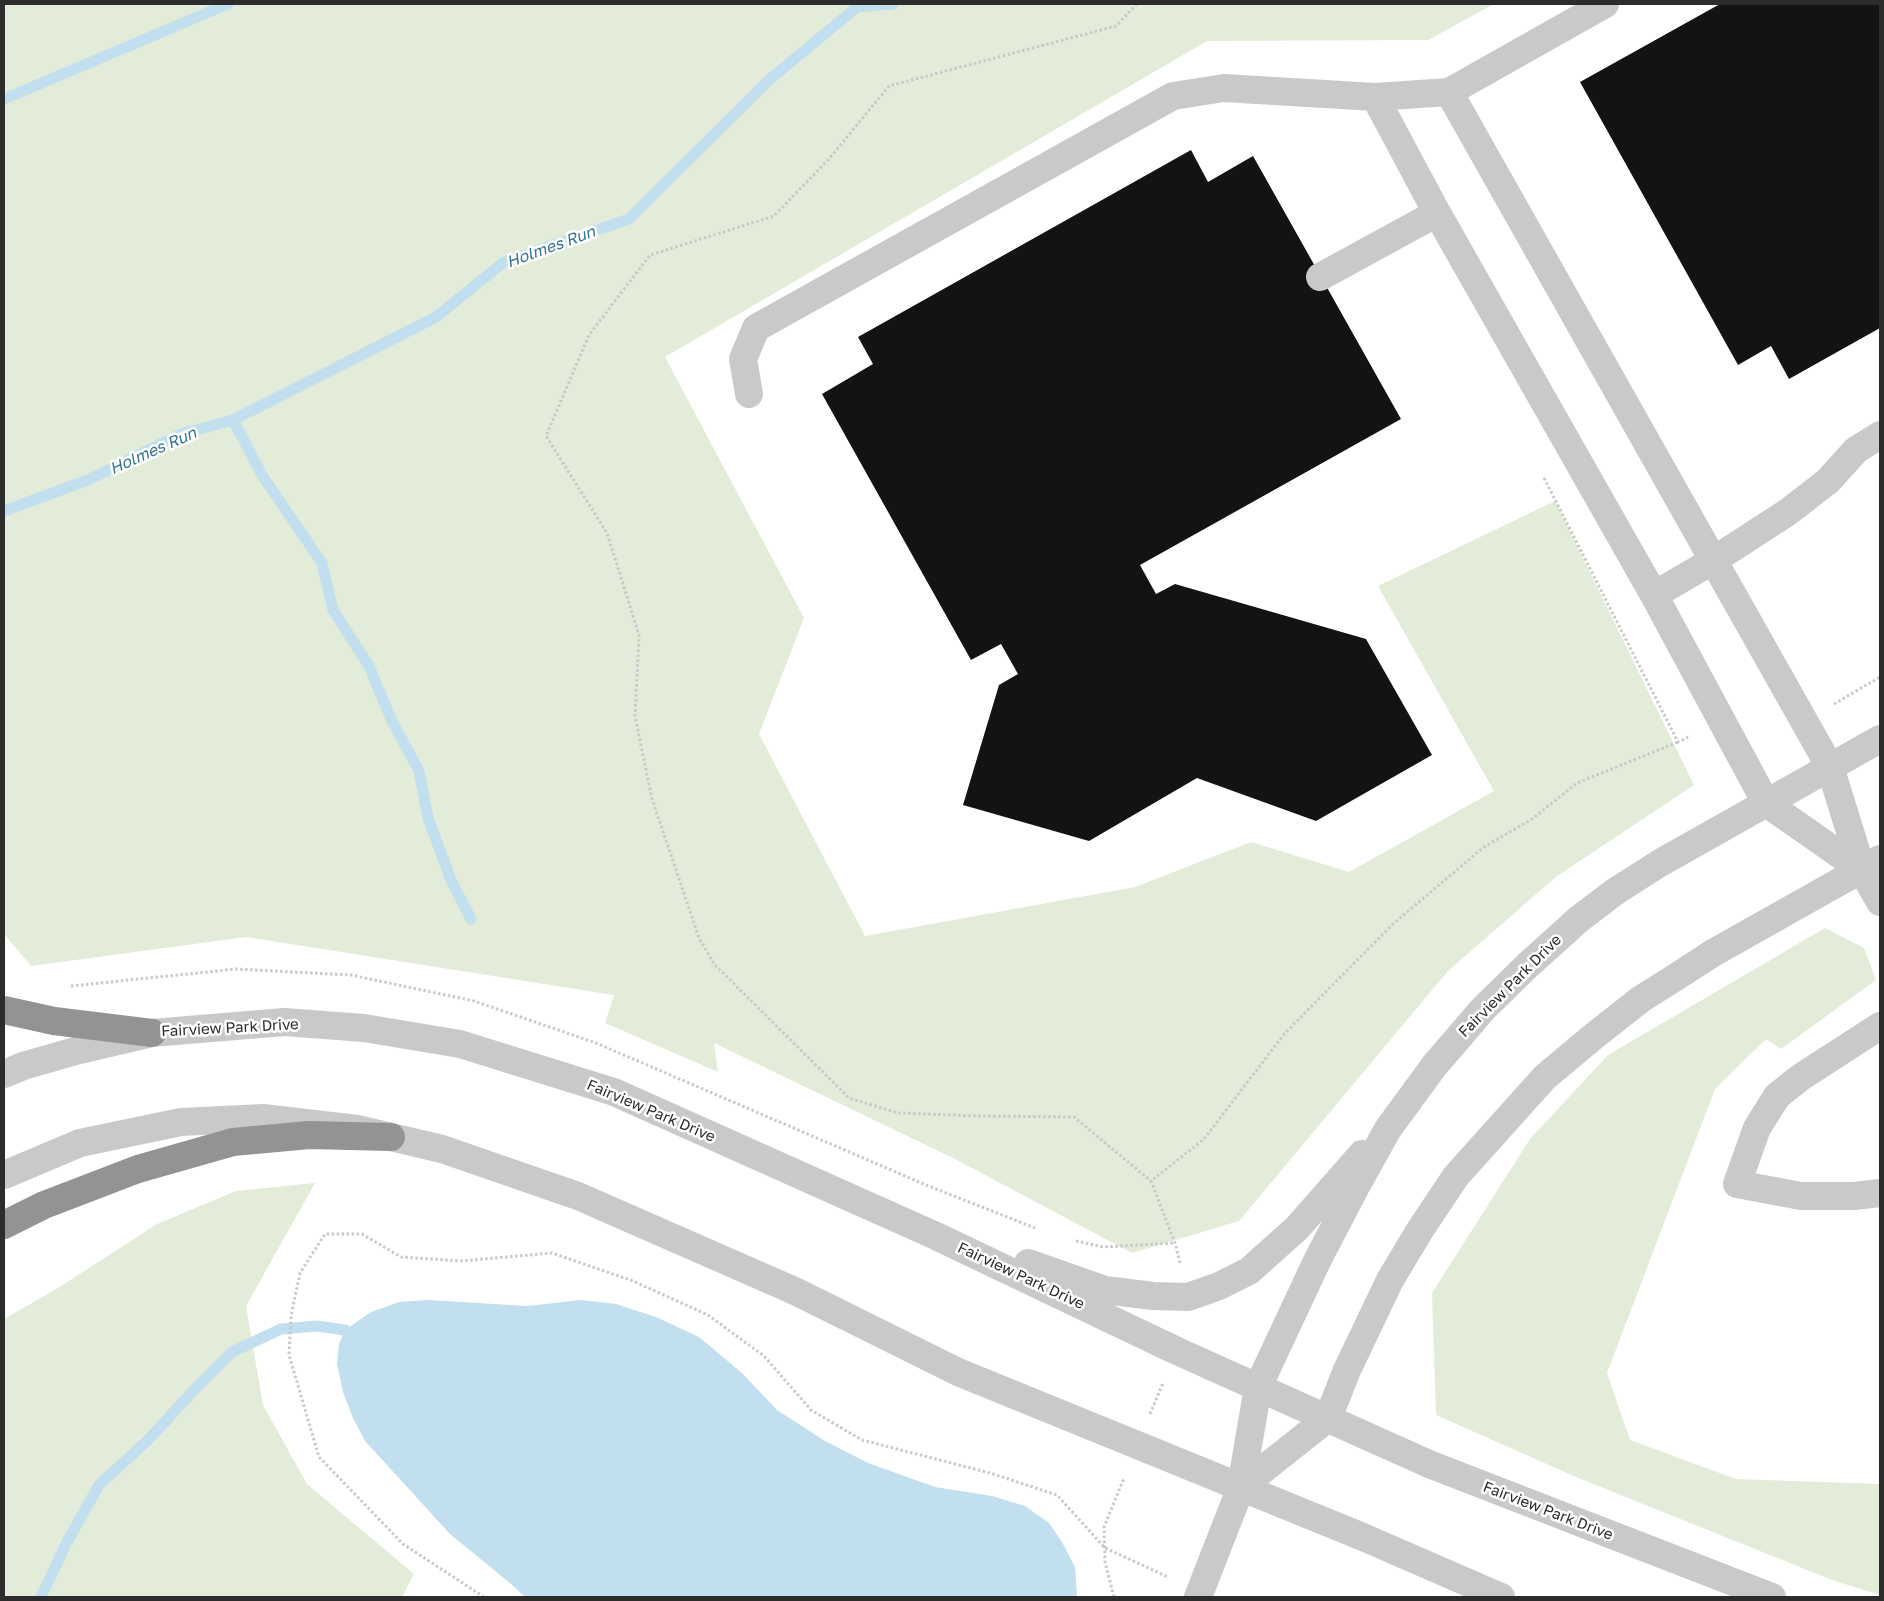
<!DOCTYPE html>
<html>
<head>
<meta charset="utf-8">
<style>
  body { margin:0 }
  #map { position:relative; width:1884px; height:1601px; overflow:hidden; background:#fff; font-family:"Golos Text",sans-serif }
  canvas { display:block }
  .frame { position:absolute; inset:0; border:5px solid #2c2c2c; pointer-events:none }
</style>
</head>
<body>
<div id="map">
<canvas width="1884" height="1601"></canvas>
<div class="frame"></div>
</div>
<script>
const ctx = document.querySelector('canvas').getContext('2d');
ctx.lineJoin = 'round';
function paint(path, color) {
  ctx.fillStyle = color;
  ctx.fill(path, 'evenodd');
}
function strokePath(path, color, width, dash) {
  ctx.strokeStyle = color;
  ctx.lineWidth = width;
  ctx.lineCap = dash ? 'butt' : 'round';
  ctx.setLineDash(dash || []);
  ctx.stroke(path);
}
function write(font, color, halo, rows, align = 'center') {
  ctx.font = font + ' "Golos Text",sans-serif';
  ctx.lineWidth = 5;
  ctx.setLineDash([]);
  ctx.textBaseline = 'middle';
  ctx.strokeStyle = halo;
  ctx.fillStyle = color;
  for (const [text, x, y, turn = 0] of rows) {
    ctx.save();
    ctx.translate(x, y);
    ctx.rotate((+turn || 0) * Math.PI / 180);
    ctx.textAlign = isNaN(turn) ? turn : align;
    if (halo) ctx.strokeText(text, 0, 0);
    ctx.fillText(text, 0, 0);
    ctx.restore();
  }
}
paint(new Path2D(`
  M4 4H1494L1428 40 1207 41 665 357 804 618 759 734 865 936 1135 887 1251 842 1349 872 1494 791 1378 586 1555 501 1694 785 1557 876 1448 971 1239 1221 1132 1253 955 1159 714 1043 718 1072 605 1023 614 995 246 937 31 966 4 934Z
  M1825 928 1864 948 1876 980 1781 1049 1766 1039 1715 1089 1607 1373 1630 1440 1736 1479 1880 1484V1595L1832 1580 1576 1477 1436 1415 1432 1293 1530 1139 1608 1055Z
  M315 1183 246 1306 263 1405 307 1484 414 1574 402 1597H4V1319L58 1288 157 1224 236 1191Z`), '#e3ecd8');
paint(new Path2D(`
  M428 1300 527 1306 581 1300 616 1304 656 1317 699 1337 742 1373 777 1410 825 1441 868 1463 935 1487 992 1496 1025 1506 1049 1523 1062 1542 1075 1567 1077 1597H525L511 1584 450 1534 365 1441 353 1418 343 1392 337 1364 339 1344 345 1330 371 1312 399 1302Z`), '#c1dfee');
strokePath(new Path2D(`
  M4 99 228 4
  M233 420 262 475 322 563 333 610 369 666 391 719 419 771 428 818 451 880 471 919
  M4 511 88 480 181 434 233 420 436 317 504 262 629 219 769 80 857 7 893 4
  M41 1597 67 1542 99 1485 149 1439 194 1390 232 1352 281 1329 317 1326 345 1330`), '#c1dfee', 11);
paint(new Path2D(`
  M1720 4H1880V328L1789 379 1771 346 1738 365 1580 82Z
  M1191 150 1208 182 1253 156 1401 419 1140 565 1156 594 1175 584 1366 639 1432 755 1316 821 1197 778 1089 841 963 805 999 685 1018 674 1001 644 971 660 822 394 873 364 858 337Z`), '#131313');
strokePath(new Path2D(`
  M1137 4 1116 26 889 86 828 160 774 216 650 255 589 335 546 436 607 533 639 635 635 716 652 799 699 938 714 964 849 1098 898 1113 980 1116 1074 1117 1151 1181
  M1544 478 1678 742 1691 736
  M1834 704 1880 677
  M71 986 236 969 351 975 474 1001 596 1043 926 1185 1035 1228
  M1076 1241 1103 1247 1175 1243
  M1180 1263 1175 1243 1151 1181 1204 1139 1285 1033 1394 923 1484 847 1532 819 1577 783 1678 742
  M1150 1414 1163 1383
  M484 1597 403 1544 319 1457 289 1355 291 1316 300 1273 325 1234H362L401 1257 461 1261 552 1253 633 1281 708 1315 764 1356 811 1410 862 1440 990 1473 1057 1495 1105 1548 1168 1577
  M1114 1597 1105 1562 1104 1527 1124 1478`), '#c9c9c9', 3, [2.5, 2.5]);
strokePath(new Path2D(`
  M1449 92 1830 767 1862 870 1880 902
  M1375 97 1437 213 1654 595 1766 803 1862 870
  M1320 277 1437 213
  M749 394 743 359 756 328 1173 96 1224 88 1375 97 1449 92 1605 4
  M1654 595 1714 560 1788 512 1828 481 1856 450 1880 435
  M1880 1026 1801 1077 1777 1096 1757 1128 1737 1184 1801 1196H1854L1880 1193
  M4 1074 23 1066 79 1050 152 1033 284 1022 364 1028 460 1044 614 1092 936 1236 1177 1351 1429 1464 1772 1597
  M4 1175 80 1143 181 1122 263 1118 357 1129 442 1149 578 1196 797 1292 958 1372 1363 1537 1501 1597
  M1028 1263 1105 1290 1153 1296 1188 1297 1219 1286 1249 1271 1297 1228 1362 1154
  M1241 1487 1328 1418 1347 1370 1390 1280 1420 1230 1456 1176 1545 1077 1594 1036 1641 999 1676 977 1713 953 1880 859
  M1198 1597 1241 1487 1258 1387 1317 1261 1355 1188 1388 1129 1434 1066 1483 1009 1528 965 1579 919 1616 891 1660 863 1880 739`), '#c9c9c9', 28);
strokePath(new Path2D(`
  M4 1010 54 1021 152 1033
  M4 1225 44 1205 138 1169 233 1142 309 1135 391 1137`), '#939393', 28);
write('15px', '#2c2c2c', '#fff', [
  ["Fairview Park Drive",1510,986,-45],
  ["Fairview Park Drive",230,1028,-3],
  ["Fairview Park Drive",651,1111,23],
  ["Fairview Park Drive",1021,1276,25],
  ["Fairview Park Drive",1548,1511,21]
]);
write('italic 16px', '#337395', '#fff', [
  ["Holmes Run",551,247,-20],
  ["Holmes Run",153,451,-24]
]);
</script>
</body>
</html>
